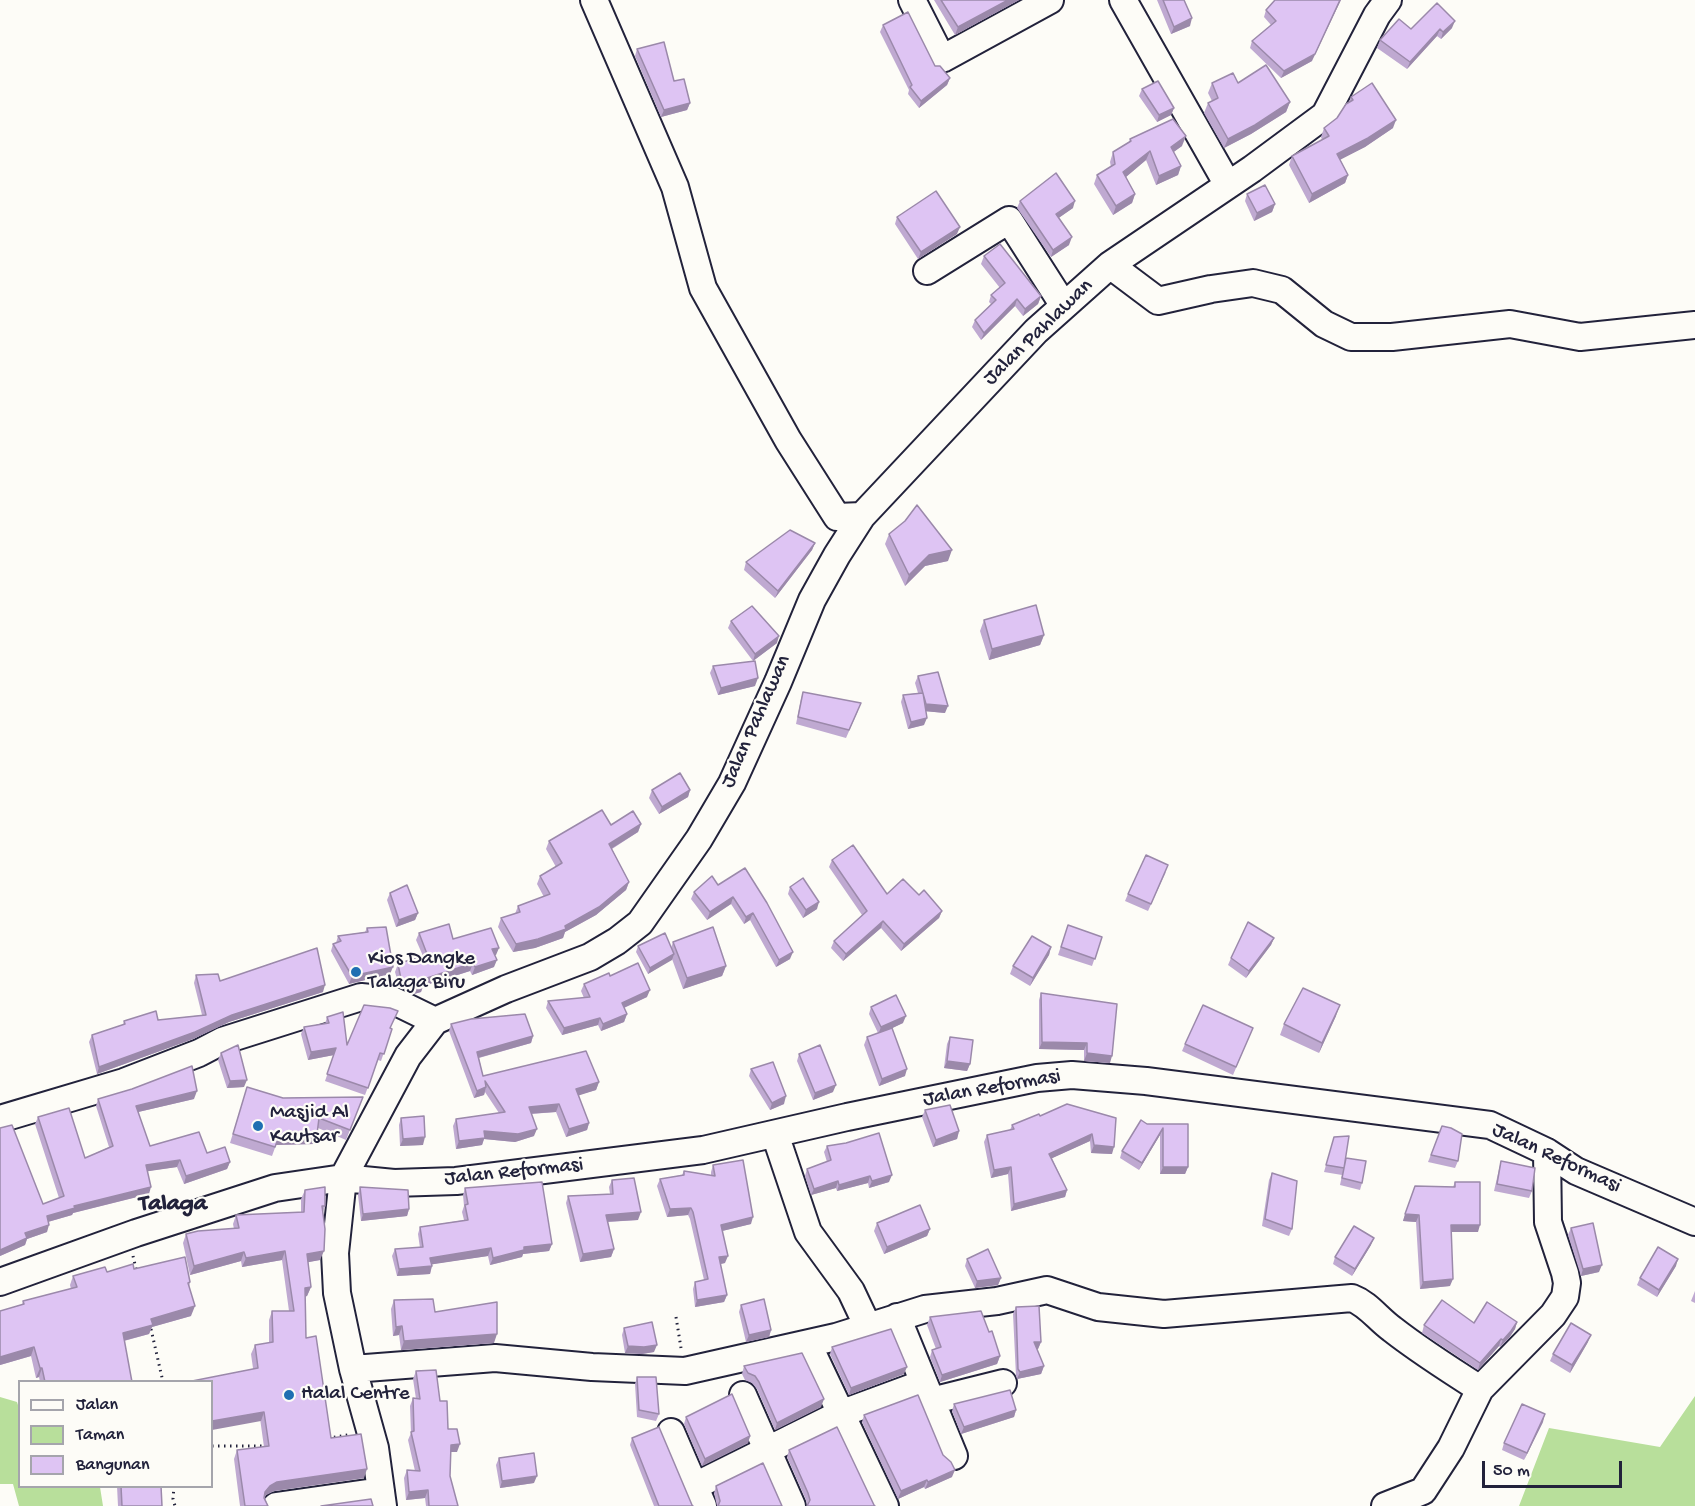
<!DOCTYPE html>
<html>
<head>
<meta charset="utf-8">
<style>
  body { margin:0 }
  #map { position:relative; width:1695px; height:1506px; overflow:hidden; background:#fdfcf7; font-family:"Gochi Hand",sans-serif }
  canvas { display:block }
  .legend { position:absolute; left:18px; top:1380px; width:195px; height:108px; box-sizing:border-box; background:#fdfcf7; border:2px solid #a5a5ac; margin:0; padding:8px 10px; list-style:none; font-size:18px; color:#22223b }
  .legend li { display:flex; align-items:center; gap:12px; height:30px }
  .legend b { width:30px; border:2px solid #a5a5ac }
  .scale { position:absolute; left:1482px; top:1461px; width:140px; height:27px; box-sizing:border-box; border:3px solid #22223b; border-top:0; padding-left:8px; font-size:18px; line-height:21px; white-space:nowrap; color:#22223b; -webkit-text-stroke:4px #fdfcf7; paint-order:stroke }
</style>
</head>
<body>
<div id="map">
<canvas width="1695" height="1506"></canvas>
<ul class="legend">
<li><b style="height:8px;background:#fdfcf7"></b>Jalan</li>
<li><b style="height:16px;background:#b8df9b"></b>Taman</li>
<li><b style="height:16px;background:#dec4f3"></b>Bangunan</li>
</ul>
<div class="scale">50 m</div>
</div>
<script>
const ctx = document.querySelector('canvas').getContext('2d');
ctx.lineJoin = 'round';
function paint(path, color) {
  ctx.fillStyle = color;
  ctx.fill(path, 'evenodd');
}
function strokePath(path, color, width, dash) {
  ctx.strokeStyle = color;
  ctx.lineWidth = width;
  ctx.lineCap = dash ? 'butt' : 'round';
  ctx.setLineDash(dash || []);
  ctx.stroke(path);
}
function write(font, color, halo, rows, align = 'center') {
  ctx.font = font + ' "Gochi Hand",sans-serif';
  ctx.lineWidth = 4.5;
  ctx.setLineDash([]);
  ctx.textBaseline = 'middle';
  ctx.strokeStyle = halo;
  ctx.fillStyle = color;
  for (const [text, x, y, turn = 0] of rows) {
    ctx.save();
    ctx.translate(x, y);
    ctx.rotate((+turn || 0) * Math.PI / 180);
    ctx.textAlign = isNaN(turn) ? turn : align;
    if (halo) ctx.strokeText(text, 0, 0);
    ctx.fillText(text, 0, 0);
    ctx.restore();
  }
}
paint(new Path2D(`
  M1695 1396V1506H1519L1549 1428 1660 1447Z
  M0 1397 17 1402 19 1408 20 1486 100 1487 103 1506H19L13 1484H0Z`), '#b8df9b');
const minor = new Path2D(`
  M594 0 675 187 703 288 788 440 837 517 862 516
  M912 0 942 59 1050 0
  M1123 0 1228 185
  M1110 265 1158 301 1211 289 1253 283 1282 290 1324 324 1351 337H1392L1510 324 1580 337 1695 325
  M927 271 1009 220 1064 306
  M0 1119 124 1082 199 1053 222 1041 361 997 392 1000 435 1021
  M775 1134 808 1232 851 1291 868 1327
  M0 1282 136 1233 275 1188 343 1178 394 1183 456 1181 703 1150 847 1117 1037 1078 1072 1075 1146 1081 1490 1125 1547 1152 1576 1171 1695 1222
  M897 1317 954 1456
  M808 1344 885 1506
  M353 1369 495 1358 592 1367 685 1371 836 1337 925 1309 997 1301 1047 1290 1098 1307 1164 1314 1352 1298C1368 1304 1378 1319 1392 1329 1420 1351 1450 1370 1480 1389
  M743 1395 792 1506
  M931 1401 1003 1383
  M671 1432 703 1506
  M695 1486 840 1414 924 1383
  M276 1506 381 1491
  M383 1506 375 1448 353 1369 337 1293 335 1253 343 1178 408 1056 435 1021 506 989 590 957 617 941 640 923 699 839 732 783 778 682 812 600 837 555 862 516 1036 331 1110 265 1252 169 1325 115 1377 15 1388 0
  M1385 1506 1423 1491 1451 1448 1480 1389 1553 1315 1565 1297 1567 1283 1565 1273 1548 1222 1547 1152`);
strokePath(minor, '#22223b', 30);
strokePath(new Path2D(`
  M133 1256 137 1273
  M676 1317 681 1348
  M151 1329 163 1382
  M328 1438 348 1435
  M212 1446H268
  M174 1486 173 1499 175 1506`), '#22223b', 3, [1.5, 4.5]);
strokePath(minor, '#fdfcf7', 26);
paint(new Path2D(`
  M934 0H1019L955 35Z
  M1157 0H1184L1190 26 1171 34Z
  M1266 10 1312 61 1281 78 1250 48 1252 41 1271 25 1264 17Z
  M883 25 950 78 947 85 919 108 908 94 909 90 880 32Z
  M1452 28 1441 39 1437 36 1407 69 1377 48 1380 40 1411 29Z
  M637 49 674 81 690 103 687 110 661 117 635 56Z
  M1212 83H1238L1290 102 1286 112 1251 134 1224 148 1204 113 1208 103 1212 101 1208 93Z
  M1142 89 1174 108 1171 115 1157 122 1139 96Z
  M1351 97 1393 128 1365 147 1340 159 1348 175 1345 183 1309 203 1289 165 1292 156 1322 140 1321 137 1324 128 1337 118 1349 102Z
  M1130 139 1182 146 1173 152 1181 166 1178 175 1156 185 1146 160 1126 177 1135 194 1132 203 1113 215 1094 184 1097 175 1111 167 1110 162 1113 152 1129 142Z
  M1247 194 1275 204 1272 212 1254 221 1245 201Z
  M1020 201 1073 208 1058 218 1069 245 1051 257 1017 208Z
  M897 217 957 234 918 259 895 224Z
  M984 256 1041 296 1038 304 1023 316 1015 306 981 340 972 327 975 320 991 304 989 302 991 295 1000 288 981 264Z
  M889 534 948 561 925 566 905 586 885 544Z
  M815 543 812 550 775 598 744 570 746 562Z
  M984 620 1044 635 1040 645 989 660 980 631Z
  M731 621 777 643 753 661 728 628Z
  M713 666 755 686 718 695 710 673Z
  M918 676 945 713 925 711 924 725 908 729 901 702 903 695 918 693 915 683Z
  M803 692 858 711 846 738 796 724 801 699Z
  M652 790H690L688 797 659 814 649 798Z
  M641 824 638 832 612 849 629 882 626 890 596 915 565 932 563 938 535 948 513 952 498 927 501 918 515 914 518 906 544 897 537 884 540 876 556 867 546 849 549 841 611 825Z
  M832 860 887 894 919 895 942 911 939 918 901 951 881 928 843 961 831 948 834 941 862 915 829 867Z
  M745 868 790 959 776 967 750 920 744 924 731 904 707 920 691 899 694 892 718 885Z
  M1166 872 1148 911 1125 901 1128 894Z
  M790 887 817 909 803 918 788 894Z
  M390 893 418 913 415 920 396 927 387 900Z
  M1068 925 1102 937 1092 966 1058 955Z
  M367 928 390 974 349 984 331 951 333 944 336 943 338 936 365 932Z
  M419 933 453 939 496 955H495L494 967 472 975 470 971 423 986 421 992 414 994 399 986 395 972 398 964 423 956 416 940Z
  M1274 938 1271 945 1246 978 1228 965 1231 958Z
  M673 942 726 966 722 976 683 989 672 959 648 974 636 952 638 946 671 948Z
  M1051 947 1049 955 1030 986 1010 974 1013 966Z
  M196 975 220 981 323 992 229 1022 193 1039 97 1074 89 1042 92 1035 123 1025 124 1021 158 1020 202 1015 194 983Z
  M610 976 647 997 624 1008 627 1014 624 1022 601 1031 598 1025 562 1035 546 1008 548 1001 584 998 581 991 584 984Z
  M1041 993 1110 1063 1084 1061V1050L1039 1049V1000Z
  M871 1007 903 1023 892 1028 905 1076 879 1086 864 1045 867 1037 878 1033 869 1014Z
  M1336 1016 1319 1053 1280 1035 1284 1024Z
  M327 1017 347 1045 392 1029 381 1061 378 1060 365 1095 325 1081 334 1055 308 1060 301 1034 304 1027 325 1024Z
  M451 1024 533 1036 531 1043 479 1058 483 1076 599 1082 596 1090 578 1095 589 1123 587 1130 566 1137 556 1112 531 1114 534 1136 515 1142 484 1139 482 1145 456 1149 453 1126 456 1119 499 1113 485 1092 484 1095 474 1098 449 1031Z
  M1253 1028 1233 1075 1182 1051 1185 1044Z
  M950 1037 970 1064 967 1071 944 1068 947 1044Z
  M221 1053 244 1087 227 1088 218 1060Z
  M799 1054 833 1092 813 1100 797 1061Z
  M751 1069 784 1104 770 1110 749 1076Z
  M247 1087 283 1098 363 1097 346 1140 318 1128 314 1144 276 1145 272 1156 230 1143Z
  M98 1099H194L138 1112 150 1146 207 1153 230 1162 227 1169 184 1184 177 1167 147 1171 149 1194 73 1213 72 1215 48 1222 47 1232 27 1239 25 1245 0 1256V1128L43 1204 59 1198 35 1124 38 1117 85 1158 109 1147 96 1106Z
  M1067 1104 1112 1154 1091 1153 1090 1141 1052 1158 1067 1190 1065 1197 1011 1211 1008 1174 991 1178 984 1142 987 1135 1010 1130 1012 1125 1040 1116Z
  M925 1110 959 1131 957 1139 933 1147 922 1117Z
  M401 1118 423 1145 400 1146 399 1125Z
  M1147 1124H1188V1167L1185 1174H1160V1135L1139 1170 1120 1158 1122 1151Z
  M1442 1126 1458 1161 1455 1168 1428 1162Z
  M1334 1137 1345 1162 1362 1183 1360 1190 1340 1185 1342 1175 1324 1172Z
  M827 1146 889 1182 869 1188 868 1183 837 1191 836 1188 811 1195 805 1176 807 1169 827 1162 824 1152Z
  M1501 1161 1532 1191 1529 1198 1494 1191 1499 1169Z
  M713 1165 751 1224 722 1231 725 1263 720 1264 727 1295 724 1302 695 1307 693 1289 695 1282 704 1280 690 1219 688 1215 667 1217 657 1186 660 1179 682 1175 684 1171 711 1175V1172Z
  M1272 1173 1292 1229 1289 1236 1262 1226 1269 1180Z
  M612 1180 638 1220 608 1222 614 1249 611 1257 580 1262 566 1203 568 1196 610 1194 609 1187Z
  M1455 1182 1478 1232H1451L1450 1286 1420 1289 1416 1222 1403 1221 1415 1186 1453 1187Z
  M360 1187 409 1209 407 1216 361 1221 358 1195Z
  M465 1188 552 1244 549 1251 523 1254 522 1257 490 1265 488 1256 432 1264 430 1274 397 1276 392 1256 395 1249 420 1248 418 1234 420 1227 464 1220 462 1212 464 1206 463 1195Z
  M305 1190 325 1206 323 1212 320 1260 308 1262 311 1287 307 1296 305 1297 306 1338 331 1438 364 1478 274 1491 266 1495 265 1497 268 1506H240L234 1459 237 1450 264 1447 251 1354 255 1345 269 1343V1320L272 1311H289L282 1260 242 1267 241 1261 190 1275 183 1243 186 1234 234 1229 233 1224 236 1215 301 1212V1199Z
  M877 1223 930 1229 927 1236 884 1254 874 1231Z
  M1571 1228 1599 1272 1581 1276 1568 1235Z
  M1371 1245 1352 1276 1333 1264 1335 1257Z
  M967 1259 1001 1278 998 1285 975 1288 965 1266Z
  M1676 1266 1657 1297 1637 1285 1640 1278Z
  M134 1269 190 1282 189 1287 191 1316 152 1327 149 1334 124 1341 132 1382H40L39 1377 36 1378 31 1356 0 1365V1311L22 1305 23 1301 71 1289 70 1285 73 1276Z
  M1695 1291V1303L1691 1301Z
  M394 1300 435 1312 494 1343 401 1350 399 1335 393 1336 391 1309Z
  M741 1305 771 1330 769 1337 746 1342 739 1312Z
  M1016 1307 1041 1342 1038 1349H1037L1044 1366 1041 1374 1017 1379 1016 1376 1013 1314Z
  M930 1317 989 1332 1000 1356 997 1364 940 1382 930 1357 932 1350 936 1349 927 1325Z
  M1517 1322 1515 1329 1509 1338 1500 1347 1499 1346 1478 1370 1422 1333 1424 1325Z
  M624 1328 654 1352 642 1354 625 1353 622 1335Z
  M1588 1342 1570 1373 1550 1361 1553 1354Z
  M832 1347 904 1374 849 1395 830 1354Z
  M744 1366 821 1407 775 1430 757 1389 752 1383 745 1380 742 1374Z
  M416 1371 440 1401 448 1429 457 1452H450V1476L458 1506H426L425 1498 406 1500 404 1478 407 1470 415 1471 408 1440 411 1433 410 1406 413 1398 416 1399 413 1379Z
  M637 1377 659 1414 656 1421 637 1417 635 1384Z
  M954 1404 1016 1410 1014 1417 961 1434 952 1411Z
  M864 1415 952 1477 925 1489 924 1487 898 1499 862 1422Z
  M686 1417 750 1436 748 1443 702 1466 684 1424Z
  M1543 1422 1524 1460 1502 1450 1504 1443Z
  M837 1427 807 1506 806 1500 787 1457 789 1450Z
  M632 1438 692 1505 693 1506H654L630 1445Z
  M499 1458 534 1483 500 1488 496 1465Z
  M117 1486H161L162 1506H118Z
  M716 1486 782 1506H717L714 1493Z`), '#bfa9d1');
paint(new Path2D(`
  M1008 0H1019L955 35 958 27Z
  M1340 0H1341L1312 61 1281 78 1284 71Z
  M1192 18 1190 26 1171 34 1174 27Z
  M1455 21 1452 28 1441 39 1443 32Z
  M1440 29 1437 36 1407 69 1410 62Z
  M950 78 947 85 919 108 921 101Z
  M1290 102 1286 112 1251 134 1224 148 1228 139Z
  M690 103 687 110 661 117 664 110Z
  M1174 108 1171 115 1157 122 1159 115Z
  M1396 120 1393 128 1365 147 1334 163 1337 154Z
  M1186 136 1182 146 1167 157 1171 147Z
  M1150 151 1146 160 1120 182 1123 172Z
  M1181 166 1178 175 1156 185 1159 176Z
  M1348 175 1345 183 1309 203 1312 194Z
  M1135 194 1132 203 1113 215 1116 206Z
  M1075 201 1073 208 1053 222 1056 214Z
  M1275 204 1272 212 1254 221 1257 213Z
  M960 227 957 234 918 259 921 252Z
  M1072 237 1069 245 1051 257 1053 250Z
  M1041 296 1038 304 1023 316 1025 309Z
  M1017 299 1015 306 981 340 984 333Z
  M815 543 812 550 775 598 778 591Z
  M952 550 948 561 925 566 905 586 909 575 929 555Z
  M1044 635 1040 645 989 660 992 649Z
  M779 636 777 643 753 661 755 654Z
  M758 678 755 686 718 695 721 688Z
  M926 704 948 706 945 713 923 711Z
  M927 718 924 725 908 729 911 722Z
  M690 790 688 797 659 814 662 807Z
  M641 824 638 832 606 852 609 844Z
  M629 882 626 890 596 915 565 932 563 938 535 948 513 952 516 944 565 926Z
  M733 897 731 904 707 920 710 912Z
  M819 902 817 909 803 918 806 910Z
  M942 911 939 918 901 951 904 944Z
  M418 913 415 920 396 927 399 920Z
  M753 913 750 920 744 924 746 917Z
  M883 921 881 928 843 961 846 954Z
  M1274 938 1271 945 1246 978 1249 971Z
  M1051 947 1049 955 1030 986 1033 978Z
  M499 948 496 955 490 956 492 949Z
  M793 952 790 959 776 967 779 960Z
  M674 954 672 960 648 974 650 968Z
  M497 960 494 967 472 975 475 967Z
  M473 963 470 971 423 986 421 992 414 994 416 987 421 980Z
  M726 966 722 976 683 989 687 978Z
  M393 967 390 974 349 984 352 976Z
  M325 985 323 992 229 1022 193 1039 97 1074 99 1067 232 1015Z
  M650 990 647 997 619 1010 622 1003Z
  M1340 1005 1336 1016 1319 1053 1322 1043Z
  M627 1014 624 1022 601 1031 603 1024Z
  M906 1016 903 1023 878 1035 881 1027Z
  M600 1018 598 1025 562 1035 564 1028Z
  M533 1036 531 1043 474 1059 477 1052Z
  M1042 1042 1087 1043 1084 1050 1039 1049Z
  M336 1048 334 1055 308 1060 311 1052Z
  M1087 1053 1112 1056 1110 1063 1084 1061Z
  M947 1061 970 1064 967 1071 944 1068Z
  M907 1069 905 1076 879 1086 882 1079Z
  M247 1080 244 1087 227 1088 230 1081Z
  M599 1082 596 1090 574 1097 576 1089Z
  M836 1085 833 1092 813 1100 815 1093Z
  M486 1087 484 1095 474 1098 477 1091Z
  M197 1091 194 1099 134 1113 136 1106Z
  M786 1096 784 1104 770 1110 772 1103Z
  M559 1104 556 1112 527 1114 529 1107Z
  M589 1123 587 1130 566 1137 569 1129Z
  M1163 1128 1160 1135 1139 1170 1142 1163Z
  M537 1129 534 1136 515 1142 484 1139 482 1145 456 1149 459 1141 484 1131Z
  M959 1131 957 1139 933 1147 936 1140Z
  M317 1134 314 1144 275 1145 279 1136Z
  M1092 1134 1090 1141 1046 1161 1049 1154Z
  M425 1137 423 1145 400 1146 403 1139Z
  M1094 1145 1114 1147 1112 1154 1091 1153Z
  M180 1160 177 1167 143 1172 146 1165Z
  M230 1162 227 1169 184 1184 186 1176Z
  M1011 1167 1008 1174 991 1178 994 1170Z
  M1163 1167H1188L1185 1174H1160Z
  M892 1175 889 1182 869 1188 872 1181Z
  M870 1176 868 1183 837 1191 839 1185Z
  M838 1181 836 1188 811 1195 814 1189Z
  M151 1187 149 1194 73 1213 72 1215 44 1223 47 1216 74 1206Z
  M1067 1190 1065 1197 1011 1211 1014 1204Z
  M691 1208 688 1215 667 1217 670 1209Z
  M409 1209 407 1216 361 1221 363 1214Z
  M641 1212 638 1220 603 1222 606 1215Z
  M1405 1214 1419 1215 1416 1222 1403 1221Z
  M753 1217 751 1224 718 1232 721 1225Z
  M49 1225 47 1232 27 1239 25 1245 0 1256V1250L25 1233Z
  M1451 1225H1480L1478 1232H1448Z
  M930 1229 927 1236 884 1254 887 1247Z
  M1374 1238 1371 1245 1352 1276 1355 1269Z
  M552 1244 549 1251 523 1254 522 1257 490 1265 493 1258 524 1247Z
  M491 1248 488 1256 428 1265 430 1258Z
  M614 1249 611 1257 580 1262 583 1254Z
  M285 1251 282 1260 242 1267 246 1258Z
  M324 1251 320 1260 304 1263 307 1254Z
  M244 1252 241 1261 190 1275 194 1266Z
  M728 1256 725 1263 716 1265 719 1257Z
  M1678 1259 1676 1266 1657 1297 1659 1290Z
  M1602 1265 1599 1272 1581 1276 1583 1269Z
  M432 1266 430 1274 397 1276 399 1269Z
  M1001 1278 998 1285 975 1288 977 1281Z
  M1453 1279 1450 1286 1420 1289 1423 1282Z
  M311 1287 307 1296 301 1297 305 1288Z
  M727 1295 724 1302 695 1307 697 1300Z
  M195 1306 191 1316 152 1327 149 1334 119 1342 123 1333 151 1319Z
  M1517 1322 1515 1329 1509 1338 1500 1347 1503 1340Z
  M402 1326 399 1335 393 1336 396 1327Z
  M771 1330 769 1337 746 1342 749 1335Z
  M497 1334 494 1343 401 1350 404 1341Z
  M1591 1335 1588 1342 1570 1373 1572 1365Z
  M1501 1339 1499 1346 1478 1370 1480 1363Z
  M1034 1342H1041L1038 1349H1032Z
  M657 1345 654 1352 642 1354 625 1353 628 1346Z
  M34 1347 31 1356 0 1365V1357Z
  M1000 1356 997 1364 940 1382 942 1375Z
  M1044 1366 1041 1374 1017 1379 1020 1372Z
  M907 1367 904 1374 849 1395 851 1388Z
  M40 1368H42L39 1377 36 1378Z
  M824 1399 821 1407 775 1430 777 1423Z
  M1016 1410 1014 1417 961 1434 964 1427Z
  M264 1412 261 1421 212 1430V1421Z
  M1545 1414 1543 1422 1524 1460 1527 1453Z
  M750 1436 748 1443 702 1466 705 1459Z
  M460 1444 457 1452H448L451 1445Z
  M367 1469 364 1478 274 1491 266 1495 262 1501 265 1492 270 1486 277 1482Z
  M955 1470 952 1477 925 1489 928 1482Z
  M537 1476 534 1483 500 1488 502 1481Z
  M927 1480 924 1487 898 1499 901 1491Z
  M428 1490 425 1498 406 1500 409 1492Z`), '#9b89aa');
const building = new Path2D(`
  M941 0H1008L958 27Z
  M1163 0H1184L1192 18 1174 27Z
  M1275 0H1340L1315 54 1284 71 1252 41 1276 21 1266 10Z
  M1437 3 1455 21 1443 32 1440 29 1410 62 1380 40 1399 19 1411 29Z
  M908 12 935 66H940L950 78 921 101 910 87 912 85 883 25Z
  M664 42 674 81 684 79 690 103 664 110 637 49Z
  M1266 65 1290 102 1255 125 1228 139 1208 103 1218 98 1212 83 1233 73 1238 83Z
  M1158 81 1174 108 1159 115 1142 89Z
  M1372 83 1396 120 1368 138 1337 154 1348 175 1312 194 1292 156 1329 136 1324 128 1337 118 1346 104 1353 100 1351 97Z
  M1173 119 1186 136 1171 147 1181 166 1159 176 1150 151 1123 172 1135 194 1116 206 1097 175 1115 164 1113 152 1131 141 1130 139Z
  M1056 173 1075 201 1056 214 1072 237 1053 250 1020 201Z
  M1265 185 1275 204 1257 213 1247 194Z
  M936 191 960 227 921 252 897 217Z
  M1000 244 1041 296 1025 309 1017 299 984 333 975 320 996 300 991 295 1005 283 984 256Z
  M917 505 952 550 929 555 909 575 889 534 905 521Z
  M790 530 815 543 778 591 746 562Z
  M1036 605 1044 635 992 649 984 620Z
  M752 606 779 636 755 654 731 621Z
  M755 661 758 678 721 688 713 666Z
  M938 672 948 706 926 704 918 676Z
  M803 692 861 703 849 730 798 717Z
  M923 693 927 718 911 722 903 695Z
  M680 773 690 790 662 807 652 790Z
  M602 810 611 825 633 811 641 824 609 844 629 882 599 907 565 926 566 929 538 939 516 944 501 918 520 912 518 906 550 894 540 876 562 863 549 841Z
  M853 845 887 894 903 879 919 895 924 890 942 911 904 944 883 921 846 954 834 941 867 911 832 860Z
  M1146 855 1168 865 1151 904 1128 894Z
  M745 868 767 903 793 952 779 960 753 913 746 917 733 897 710 912 694 892 712 876 718 885Z
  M803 878 819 902 806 910 790 887Z
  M407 885 418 913 399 920 390 893Z
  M1248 922 1274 938 1249 971 1231 958Z
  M449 924 453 939 491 928 499 948 492 949 497 960 475 967 473 963 421 980 423 984 416 987 401 979 398 964 427 954 419 933Z
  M1068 925 1102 937 1095 959 1061 947Z
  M386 927 393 967 352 976 333 944 341 941 338 936 368 932 367 928Z
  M713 927 726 966 687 978 673 942Z
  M665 933 674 954 650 968 638 946Z
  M1032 936 1051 947 1033 978 1013 966Z
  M317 948 325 985 232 1015 195 1032 99 1067 92 1035 125 1024 124 1021 156 1011 158 1020 206 1015 196 975 218 974 220 981Z
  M638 963 650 990 622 1003 627 1014 603 1024 600 1018 564 1028 548 1001 590 997 584 984 609 973 610 976Z
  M1303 988 1340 1005 1322 1043 1284 1024Z
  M1041 993 1117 1004 1112 1056 1087 1053V1043L1042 1042Z
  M896 995 906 1016 881 1027 871 1007Z
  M364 1005 390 1008 398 1011 390 1028 392 1029 384 1054 380 1053 368 1088 327 1074 336 1048 311 1052 304 1027 329 1023 327 1017 343 1012 347 1045Z
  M1203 1005 1253 1028 1236 1067 1185 1044Z
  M525 1014 533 1036 477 1052 483 1076 586 1051 599 1082 576 1089 589 1123 569 1129 559 1104 529 1107 537 1129 518 1134 484 1131 485 1138 459 1141 456 1119 505 1112 485 1081 486 1087 477 1091 451 1024 471 1019Z
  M892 1028 907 1069 882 1079 867 1037Z
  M950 1037 973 1040 970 1064 947 1061Z
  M238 1045 247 1080 230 1081 221 1053Z
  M820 1045 836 1085 815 1093 799 1054Z
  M773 1062 786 1096 772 1103 751 1069Z
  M192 1066 197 1091 136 1106 150 1146 199 1132 207 1153 225 1147 230 1162 186 1176 180 1160 146 1165 151 1187 74 1206 75 1208 47 1216 49 1225 25 1233 27 1238 0 1250V1128L12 1125 43 1204 64 1196 38 1117 69 1108 85 1158 113 1146 98 1099 132 1089Z
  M247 1087 283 1098 363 1097 350 1130 319 1118 317 1134 279 1136 275 1147 233 1134Z
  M1067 1104 1116 1118 1114 1147 1094 1145 1092 1134 1049 1154 1067 1190 1014 1204 1011 1167 994 1170 987 1135 1014 1129 1012 1125 1039 1114 1040 1116Z
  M950 1105 959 1131 936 1140 925 1110Z
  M424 1116 425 1137 403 1139 401 1118Z
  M1141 1120 1147 1124H1188V1167H1163V1128L1142 1163 1122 1151Z
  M1442 1126 1451 1128 1462 1134 1458 1161 1431 1155Z
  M879 1133 892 1175 872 1181 870 1176 839 1185 838 1181 814 1189 807 1169 831 1160 827 1146 846 1143Z
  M1349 1136 1344 1168 1326 1165 1334 1137Z
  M1346 1158 1366 1161 1362 1183 1342 1178Z
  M743 1160 753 1217 721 1225 728 1256 719 1257 727 1295 697 1300 695 1282 708 1279 693 1212 691 1208 670 1209 660 1179 684 1175V1171L715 1176 713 1165Z
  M1501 1161 1535 1168 1532 1191 1497 1184Z
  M1272 1173 1297 1181 1292 1229 1265 1219Z
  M634 1178 641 1212 606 1215 614 1249 583 1254 568 1196 613 1194 612 1180Z
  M542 1182 552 1244 524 1247V1250L493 1258 491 1248 430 1258 432 1266 399 1269 395 1249 423 1247 420 1227 468 1220 465 1205 468 1204 465 1188Z
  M1455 1182H1480V1225H1451L1453 1279 1423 1282 1419 1215 1405 1214 1415 1186 1455 1187Z
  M325 1187V1206H322L325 1229 324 1251 307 1254 311 1287 305 1288 306 1338 316 1336 331 1438 361 1434 367 1469 277 1482 270 1486 265 1492 264 1498 268 1506H245L237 1450 269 1446 264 1412 212 1421V1382H187L258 1368 255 1345 273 1342 272 1311H294L285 1251 246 1258 244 1252 194 1266 186 1234 198 1231 239 1228 236 1215 304 1212 305 1190Z
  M360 1187 408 1190 409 1209 363 1214Z
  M920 1205 930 1229 887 1247 877 1223Z
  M1593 1223 1602 1265 1583 1269 1571 1228Z
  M1354 1226 1374 1238 1355 1269 1335 1257Z
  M1658 1247 1678 1259 1659 1290 1640 1278Z
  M988 1249 1001 1278 977 1281 967 1259Z
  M185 1257 190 1282 188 1283 195 1306 151 1319 153 1325 123 1333 132 1382H45L42 1368H40L34 1347 0 1357V1311L24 1304 23 1301 77 1287 73 1276 105 1267 107 1272 133 1264 134 1269Z
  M433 1299 435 1312 497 1302V1334L404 1341 402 1326 396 1327 394 1300Z
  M764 1299 771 1330 749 1335 741 1305Z
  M1442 1300 1474 1323 1487 1302 1517 1322 1511 1331 1503 1340 1501 1339 1480 1363 1424 1325Z
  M1039 1306 1041 1342H1034L1044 1366 1020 1372 1018 1369 1016 1307Z
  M981 1311 989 1332 992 1331 1000 1356 942 1375 932 1350 941 1347 930 1317Z
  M652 1322 657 1345 644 1347 628 1346 624 1328Z
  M1571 1323 1591 1335 1572 1365 1553 1354Z
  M891 1329 907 1367 851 1388 832 1347Z
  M802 1353 824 1399 777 1423 759 1382 755 1376 748 1373 744 1366Z
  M436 1370 440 1401H447L448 1429H457L460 1444 451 1445 450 1476 458 1506H429L428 1490 409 1492 407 1470 420 1471 411 1432 414 1431 413 1398 420 1399 416 1371Z
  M637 1377H656L659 1414 639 1410Z
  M1010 1390 1016 1410 964 1427 954 1404Z
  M732 1394 750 1436 705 1459 686 1417Z
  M918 1395 943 1455 951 1462 955 1470 928 1482 927 1480 901 1491 864 1415Z
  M1522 1404 1545 1414 1527 1453 1504 1443Z
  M659 1427 692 1505 693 1506H659L632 1438Z
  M837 1427 874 1505 875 1506H807L810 1500 808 1493 789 1450Z
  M534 1453 537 1476 502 1481 499 1458Z
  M763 1463 782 1506H718L720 1501 716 1486Z
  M121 1486H161L162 1506H122Z
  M371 1499 373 1506H321Z`);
paint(building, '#dec4f3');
strokePath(building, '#9b89aa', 1.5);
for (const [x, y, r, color] of [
  [356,972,6,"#1f6fb2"],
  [258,1126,6,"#1f6fb2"],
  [289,1395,6,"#1f6fb2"]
]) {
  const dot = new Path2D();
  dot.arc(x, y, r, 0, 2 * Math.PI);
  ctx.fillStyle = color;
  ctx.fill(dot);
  strokePath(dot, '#fdfcf7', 2);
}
write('21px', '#22223b', '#fdfcf7', [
  ["Jalan Pahlawan",1039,333,-44],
  ["Jalan Pahlawan",757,722,-66],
  ["Jalan Reformasi",992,1089,-10],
  ["Jalan Reformasi",1556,1159,25],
  ["Jalan Reformasi",514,1173,-6]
]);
write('21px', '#22223b', '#fdfcf7', [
  ["Kios Dangke",368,960],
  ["Talaga Biru",368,984],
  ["Masjid Al",270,1114],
  ["Kautsar",270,1138],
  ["Halal Centre",301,1395]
], 'left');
write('bold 24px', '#22223b', '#fdfcf7', [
  ["Talaga",173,1205]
]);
</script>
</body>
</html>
